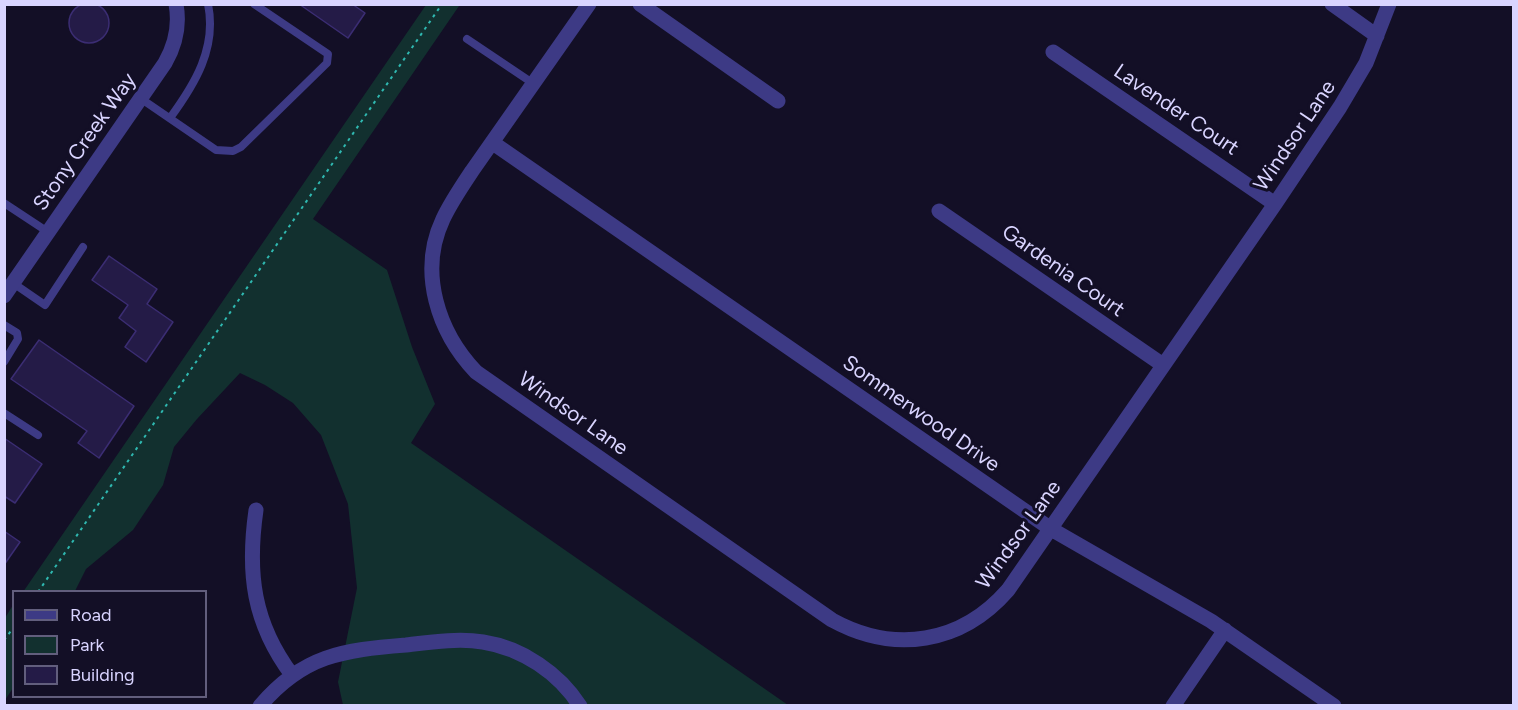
<!DOCTYPE html>
<html>
<head>
<meta charset="utf-8">
<style>
  body { margin:0 }
  #map { position:relative; width:1518px; height:710px; overflow:hidden; background:#130f26; font-family:Figtree,sans-serif }
  canvas { display:block }
  .frame { position:absolute; inset:0; border:6px solid #d9d4ff; pointer-events:none }
  .legend { position:absolute; left:12px; top:590px; width:195px; height:108px; box-sizing:border-box; background:#130f26; border:2px solid #625e7d; margin:0; padding:8px 10px; list-style:none; font-size:18px; color:#d9d4ff }
  .legend li { display:flex; align-items:center; gap:12px; height:30px }
  .legend b { width:30px; border:2px solid #625e7d }
</style>
</head>
<body>
<div id="map">
<canvas width="1518" height="710"></canvas>
<div class="frame"></div>
<ul class="legend">
<li><b style="height:8px;background:#3d3a85"></b>Road</li>
<li><b style="height:16px;background:#12302f"></b>Park</li>
<li><b style="height:16px;background:#241b47"></b>Building</li>
</ul>
</div>
<script>
const ctx = document.querySelector('canvas').getContext('2d');
ctx.lineJoin = 'round';
function paint(path, color) {
  ctx.fillStyle = color;
  ctx.fill(path, 'evenodd');
}
function strokePath(path, color, width, dash) {
  ctx.strokeStyle = color;
  ctx.lineWidth = width;
  ctx.lineCap = dash ? 'butt' : 'round';
  ctx.setLineDash(dash || []);
  ctx.stroke(path);
}
function write(font, color, halo, rows, align = 'center') {
  ctx.font = font + ' Figtree,sans-serif';
  ctx.lineWidth = 6;
  ctx.setLineDash([]);
  ctx.textBaseline = 'middle';
  ctx.strokeStyle = halo;
  ctx.fillStyle = color;
  for (const [text, x, y, turn = 0] of rows) {
    ctx.save();
    ctx.translate(x, y);
    ctx.rotate((+turn || 0) * Math.PI / 180);
    ctx.textAlign = isNaN(turn) ? turn : align;
    if (halo) ctx.strokeText(text, 0, 0);
    ctx.fillText(text, 0, 0);
    ctx.restore();
  }
}
paint(new Path2D(`
  M426 5 459 6 313 219 387 270 412 347 435 404 411 443 788 705H343L338 682 357 588 348 504 321 435 293 403 265 385 240 373 197 419 174 447 163 485 133 530 86 569 75 591 23 592Z
  M13 605V688L5 700V618Z`), '#12302f');
const building = new Path2D(`
  M69 23a20 20 0 1 1 40 0a20 20 0 1 1-40 0Z
  M299 4H352L365 13 348 38Z
  M109 256 157 289 147 304 173 322 146 362 125 347 136 331 119 318 128 305 92 280Z
  M39 340 134 406 99 458 78 443 87 431 11 379Z
  M4 438 42 464 15 503 4 496Z
  M4 531 20 542 4 565Z`);
paint(building, '#241b47');
strokePath(building, '#3b2d73', 1.5);
strokePath(new Path2D(`
  M38 592 442 4
  M4 640 14 627`), '#2fb8b0', 2, [3, 4.5]);
strokePath(new Path2D(`
  M467 39 534 84
  M140 98 216 150 233 151 241 147 327 63 328 54 254 4
  M170 118C195 84 217 48 208 4
  M4 203 48 232
  M13 283 45 305 83 247
  M4 325 17 333 18 339 4 362
  M4 413 38 435`), '#3d3a85', 8);
strokePath(new Path2D(`
  M589 4 472 171C462 186 451 202 443 219 418 272 438 332 476 372L832 620C894 654 961 644 1008 590L1275 204 1340 107 1366 63 1389 4
  M640 4 778 101
  M1332 4 1377 36
  M1053 52 1275 204
  M493 143 1051 529 1211 621 1334 706
  M939 211 1163 365
  M4 296 165 63C176 44 180 26 176 4
  M256 510C247 573 253 623 292 675
  M260 706C303 655 343 650 406 645 431 642 459 638 483 642 522 648 559 673 580 706
  M1173 706 1225 630`), '#3d3a85', 15);
write('21px', '#d9d4ff', '#130f26', [
  ["Lavender Court",1176,110,34],
  ["Windsor Lane",1295,136,-56],
  ["Stony Creek Way",85,142,-55],
  ["Gardenia Court",1063,271,35],
  ["Windsor Lane",573,414,35],
  ["Sommerwood Drive",921,414,35],
  ["Windsor Lane",1019,535,-54]
]);
</script>
</body>
</html>
